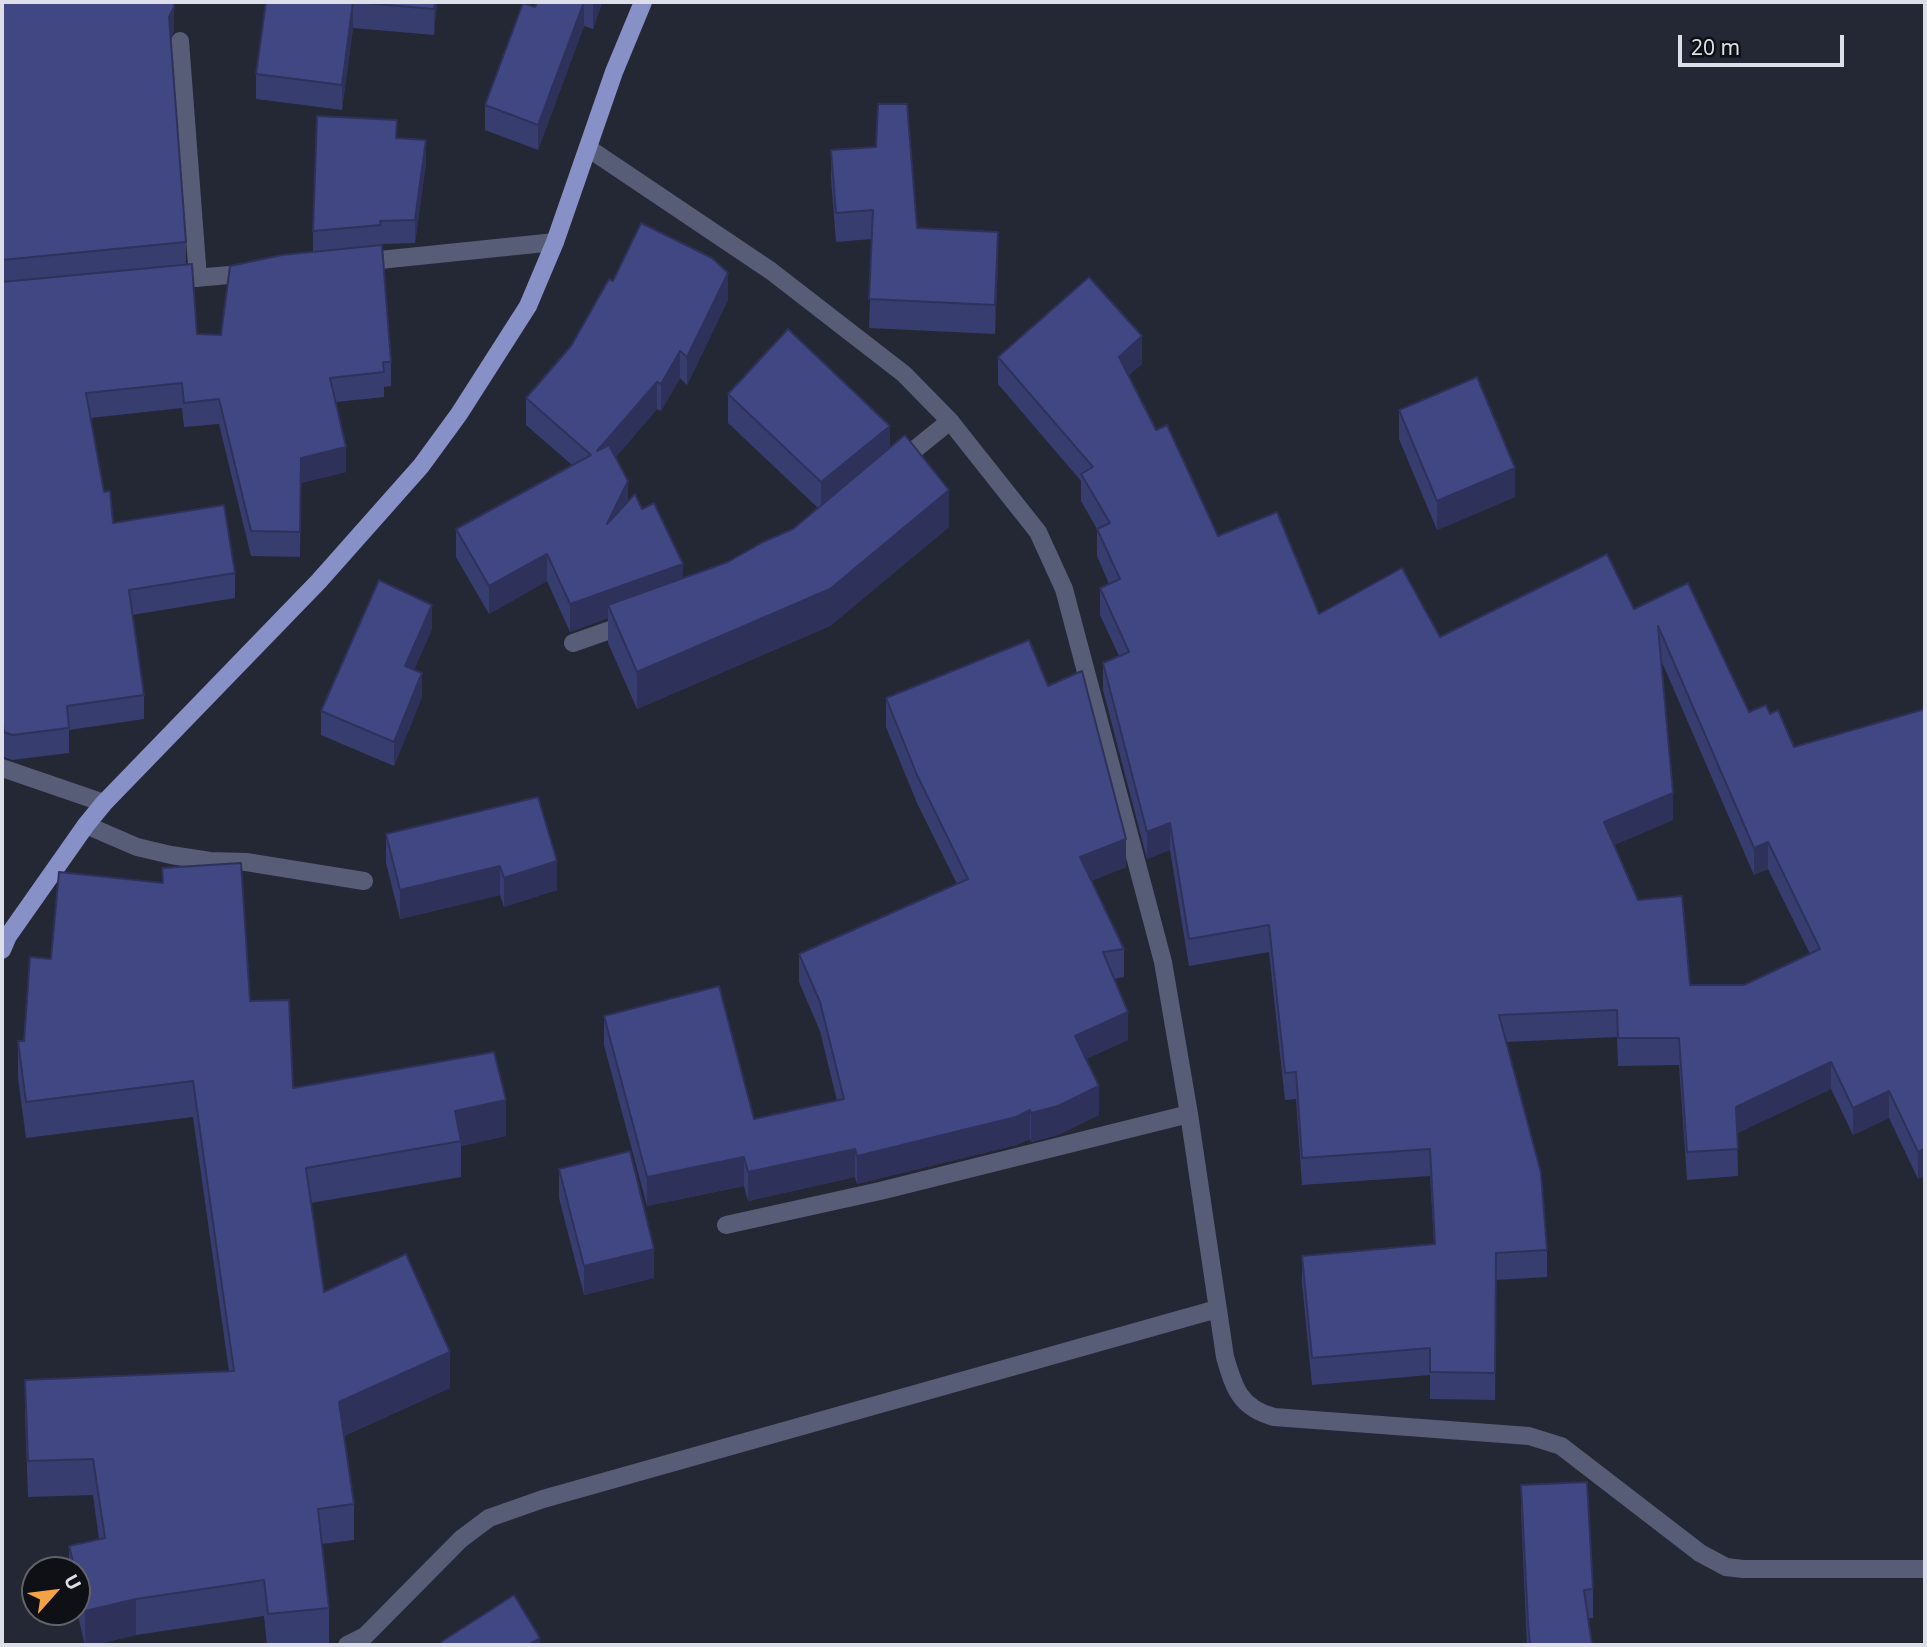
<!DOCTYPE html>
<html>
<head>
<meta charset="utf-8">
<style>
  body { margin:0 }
  #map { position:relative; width:1927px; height:1647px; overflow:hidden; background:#242734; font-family:"Noto Sans",sans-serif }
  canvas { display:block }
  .frame { position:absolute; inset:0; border:4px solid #dddfe8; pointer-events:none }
  .north { position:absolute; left:21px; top:1556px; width:70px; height:70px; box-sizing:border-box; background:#0f1016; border:2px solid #61636a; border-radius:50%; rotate:62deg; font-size:19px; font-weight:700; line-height:28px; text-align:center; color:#dddfe8 }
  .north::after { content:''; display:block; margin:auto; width:24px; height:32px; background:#f4a344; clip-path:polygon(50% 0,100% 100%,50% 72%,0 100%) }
  .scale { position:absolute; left:1678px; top:35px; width:166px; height:32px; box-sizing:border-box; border:4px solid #dddfe8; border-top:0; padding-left:9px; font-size:21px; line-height:24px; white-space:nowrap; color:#dddfe8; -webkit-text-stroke:5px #0f1016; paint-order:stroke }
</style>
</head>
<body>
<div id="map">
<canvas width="1927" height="1647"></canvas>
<div class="frame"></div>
<div class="north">U</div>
<div class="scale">20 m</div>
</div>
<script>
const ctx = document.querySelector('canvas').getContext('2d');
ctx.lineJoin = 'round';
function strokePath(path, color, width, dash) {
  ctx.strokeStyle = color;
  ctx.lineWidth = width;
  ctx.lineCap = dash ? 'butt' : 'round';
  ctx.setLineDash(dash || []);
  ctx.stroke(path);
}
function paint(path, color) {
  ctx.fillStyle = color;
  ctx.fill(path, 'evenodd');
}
strokePath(new Path2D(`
  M347 1645 365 1636 461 1539 489 1518 543 1499 1217 1309`), '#575c77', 18);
strokePath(new Path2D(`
  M180 41 198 278
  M588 148 771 271 904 374 950 421 1038 532 1064 589 1163 962 1189 1114 1225 1357C1234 1388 1240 1408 1274 1417L1529 1436 1561 1446 1700 1553 1726 1567 1743 1569H1925
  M360 262 555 242
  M172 280 252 273
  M898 463 950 421
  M573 643 630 623
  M2 768 104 803
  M86 825 137 847 171 855 210 861 246 862 364 881
  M726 1225 880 1191 1189 1114`), '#575c77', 18);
strokePath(new Path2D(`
  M2 950 8 936 86 825 104 803 319 581 421 466 459 414 528 306 555 242 614 72 643 2`), '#8790c7', 18);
paint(new Path2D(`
  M2 2 174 31 170 39 186 242V265L197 334 221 335 313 252V231L397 138 426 163 415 243 381 244 391 362V386L384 387V397L336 402 346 472 301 483 300 557 251 556 219 424 184 427 182 408 90 418 104 492 113 523 235 573V598L132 615 144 695V719L69 730V753L12 760 4 757 2 742Z
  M266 2H437L434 35 353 28 342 110 256 99V74Z
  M537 2H602L593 29 584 26 538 150 485 130V105Z
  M876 147 917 228 998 261 995 334 869 328 872 239 836 242 831 179V150Z
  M613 281 728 300 687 385 680 378 661 411 657 409 615 458 628 502 683 579 728 562 793 529 818 508 728 423V394L890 447 949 527 830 626 637 709 608 643V618L570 632 547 581 489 614 456 557V529L572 465 526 425V398L571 346Z
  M998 357 1142 364 1128 375 1156 430 1218 536 1319 614 1440 637 1634 609 1688 583 1749 712 1770 714 1794 747 1925 709V1175L1918 1179 1889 1118 1853 1135 1831 1089 1737 1133 1738 1176 1687 1180 1679 1065 1618 1066 1617 1037 1506 1042 1547 1250V1277L1496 1280 1495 1400 1430 1399V1375L1312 1385 1302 1283V1256L1434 1244 1430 1176 1302 1185 1296 1099 1285 1100 1269 952 1189 966 1170 850 1147 859 1103 690V663L1119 656 1100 615V588L1109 584 1097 556V529L1081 501V481L998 384ZM1661 660 1754 875 1768 869 1810 954 1744 985H1690L1638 900 1614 845 1673 820Z
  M1399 410 1515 497 1437 530 1399 439Z
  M432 629 414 670 422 697 394 766 321 735V711Z
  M1048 686 1126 867 1091 881 1124 949V977L1114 979 1128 1040 1086 1059 1099 1115 1058 1135 1031 1142 1030 1139 1016 1145 857 1184 855 1177 748 1201 744 1186 647 1206 604 1045V1016L754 1119 837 1101 820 1031 799 982V954L957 884 917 803 886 727V698Z
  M538 797 557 890 504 907 500 895 400 919 386 863V834Z
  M162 868 250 1001 293 1088 506 1136 461 1146V1177L311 1203 324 1292 450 1388 344 1436 354 1504V1540L322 1544 329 1608V1644L317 1645H267L264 1616 136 1635 93 1645H85L77 1612V1570H69V1546L99 1539 93 1495 28 1497 25 1416V1380L229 1371 193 1117 26 1138 18 1078V1041H24L51 959 162 882Z
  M559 1169 654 1278 584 1295 559 1198Z
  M1521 1485 1593 1589V1618H1588L1592 1645H1527L1521 1513Z`), '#383d70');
paint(new Path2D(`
  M353 2V28L342 110V85Z
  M435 2H437L434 35V9Z
  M584 2V26L538 150V125Z
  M593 2H602L593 29Z
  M174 7V31L169 42V17Z
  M426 140V163L415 243V220Z
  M998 232V261L995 334V305Z
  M728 273V300L687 385V357Z
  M1142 336V364L1119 384V357Z
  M680 351V378L661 411V384Z
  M657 382V409L597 479V451Z
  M890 426V455L821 511V482Z
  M346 447V472L301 483 300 557 301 458Z
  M1515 468V497L1437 530V501Z
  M628 481V508L607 524Z
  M949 490V527L830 626 637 709V672Z
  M547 554V581L489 614V586Z
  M683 564V592L608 605V618L570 632V604Z
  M432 605V629L405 690V666Z
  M422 673V697L394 766V742Z
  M1673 793V820L1604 849V822Z
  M1170 823V850L1147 859V832Z
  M1126 839V867L1080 885V857Z
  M1768 842V869L1754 875V848Z
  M557 861V890L504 907V878Z
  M500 866V895L400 919V890Z
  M1128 1012V1040L1075 1064V1036Z
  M1831 1062V1089L1736 1134V1107Z
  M1099 1086V1115L1058 1135 1031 1142V1113Z
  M1889 1091V1118L1853 1135V1108Z
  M506 1100V1136L461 1146 455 1111Z
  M1030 1110V1139L1016 1145 857 1184V1156Z
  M1925 1148V1175L1918 1179V1152Z
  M855 1149V1177L748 1201V1172Z
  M744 1157V1186L647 1206V1177Z
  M654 1249V1278L584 1295V1266Z
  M450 1352V1388L339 1438V1402Z
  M136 1599V1635L93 1645H85V1611Z
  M540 1638V1645H528Z`), '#2e325b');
const building = new Path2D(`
  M2 2H174V7L169 17 186 242 2 260Z
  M266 2H435L434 9 353 2 342 85 256 74Z
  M537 2H584L538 125 485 105 523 3 535 7Z
  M878 104H907L917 228 998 232 995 305 869 299 873 210 836 213 831 150 876 147Z
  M317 116 397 120 396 138 426 140 415 220 380 221 381 225 313 231Z
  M641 223 712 258 728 273 687 357 680 351 661 384 657 382 597 451 609 445 628 481 607 524 635 494 642 509 654 503 683 564 570 604 547 554 489 586 456 529 591 455 526 398 571 346 609 279 613 281Z
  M382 245 391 362H383L384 372 330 378 346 447 301 458 300 532 251 531 219 399 184 403 182 383 86 393 104 492 110 491 113 523 224 505 235 573 129 590 144 695 67 706 69 728 12 735 4 732 2 717V282L192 264 197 334 221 335 230 266 282 255Z
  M1089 277 1142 336 1119 357 1156 430 1167 425 1218 536 1277 512 1319 614 1402 568 1440 637 1607 554 1634 609 1688 583 1749 712 1766 705 1770 714 1778 710 1794 747 1925 709V1148L1918 1152 1889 1091 1853 1108 1831 1062 1736 1107 1738 1149 1687 1152 1679 1038H1618L1617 1010 1499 1015 1541 1173 1547 1250 1496 1253 1495 1373 1430 1372V1348L1312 1358 1302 1256 1435 1244 1430 1149 1302 1158 1296 1072 1285 1073 1269 925 1189 939 1170 823 1147 832 1103 663 1129 652 1100 588 1120 579 1097 529 1110 523 1081 474 1093 467 998 357ZM1658 626 1754 848 1768 842 1820 949 1744 985H1690L1682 896 1638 900 1604 822 1673 793Z
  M788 329 890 426 821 482 728 394Z
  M1477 377 1515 468 1437 501 1399 410Z
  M905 435 949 490 830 589 637 672 608 605 728 562 763 542 793 529Z
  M379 580 432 605 405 666 422 673 394 742 321 711Z
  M1029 640 1048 686 1082 671 1126 839 1080 857 1124 949 1103 952 1128 1012 1075 1036 1099 1086 1058 1106 1031 1113 1030 1110 1016 1117 857 1156 855 1149 748 1172 744 1157 647 1177 604 1016 719 986 754 1119 844 1099 820 1002 799 954 968 879 917 775 886 698Z
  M538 797 557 861 504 878 500 866 400 890 386 834Z
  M241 863 250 1001 289 1000 293 1088 494 1052 506 1100 455 1111 461 1141 306 1168 324 1292 406 1254 450 1352 339 1402 354 1504 318 1509 329 1608 268 1614 264 1580 136 1599 85 1611 77 1578V1570H75L69 1546 105 1538 93 1459 28 1461 25 1380 234 1371 193 1081 26 1102 18 1041H24L30 957 51 959 59 872 163 883 162 868Z
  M630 1151 654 1249 584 1266 559 1169Z
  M1587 1482 1593 1589 1584 1590 1592 1645H1530L1528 1623 1521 1485Z
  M514 1595 540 1638 528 1645H443L441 1642Z`);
paint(building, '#414782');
strokePath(building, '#2e325b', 2);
</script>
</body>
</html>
